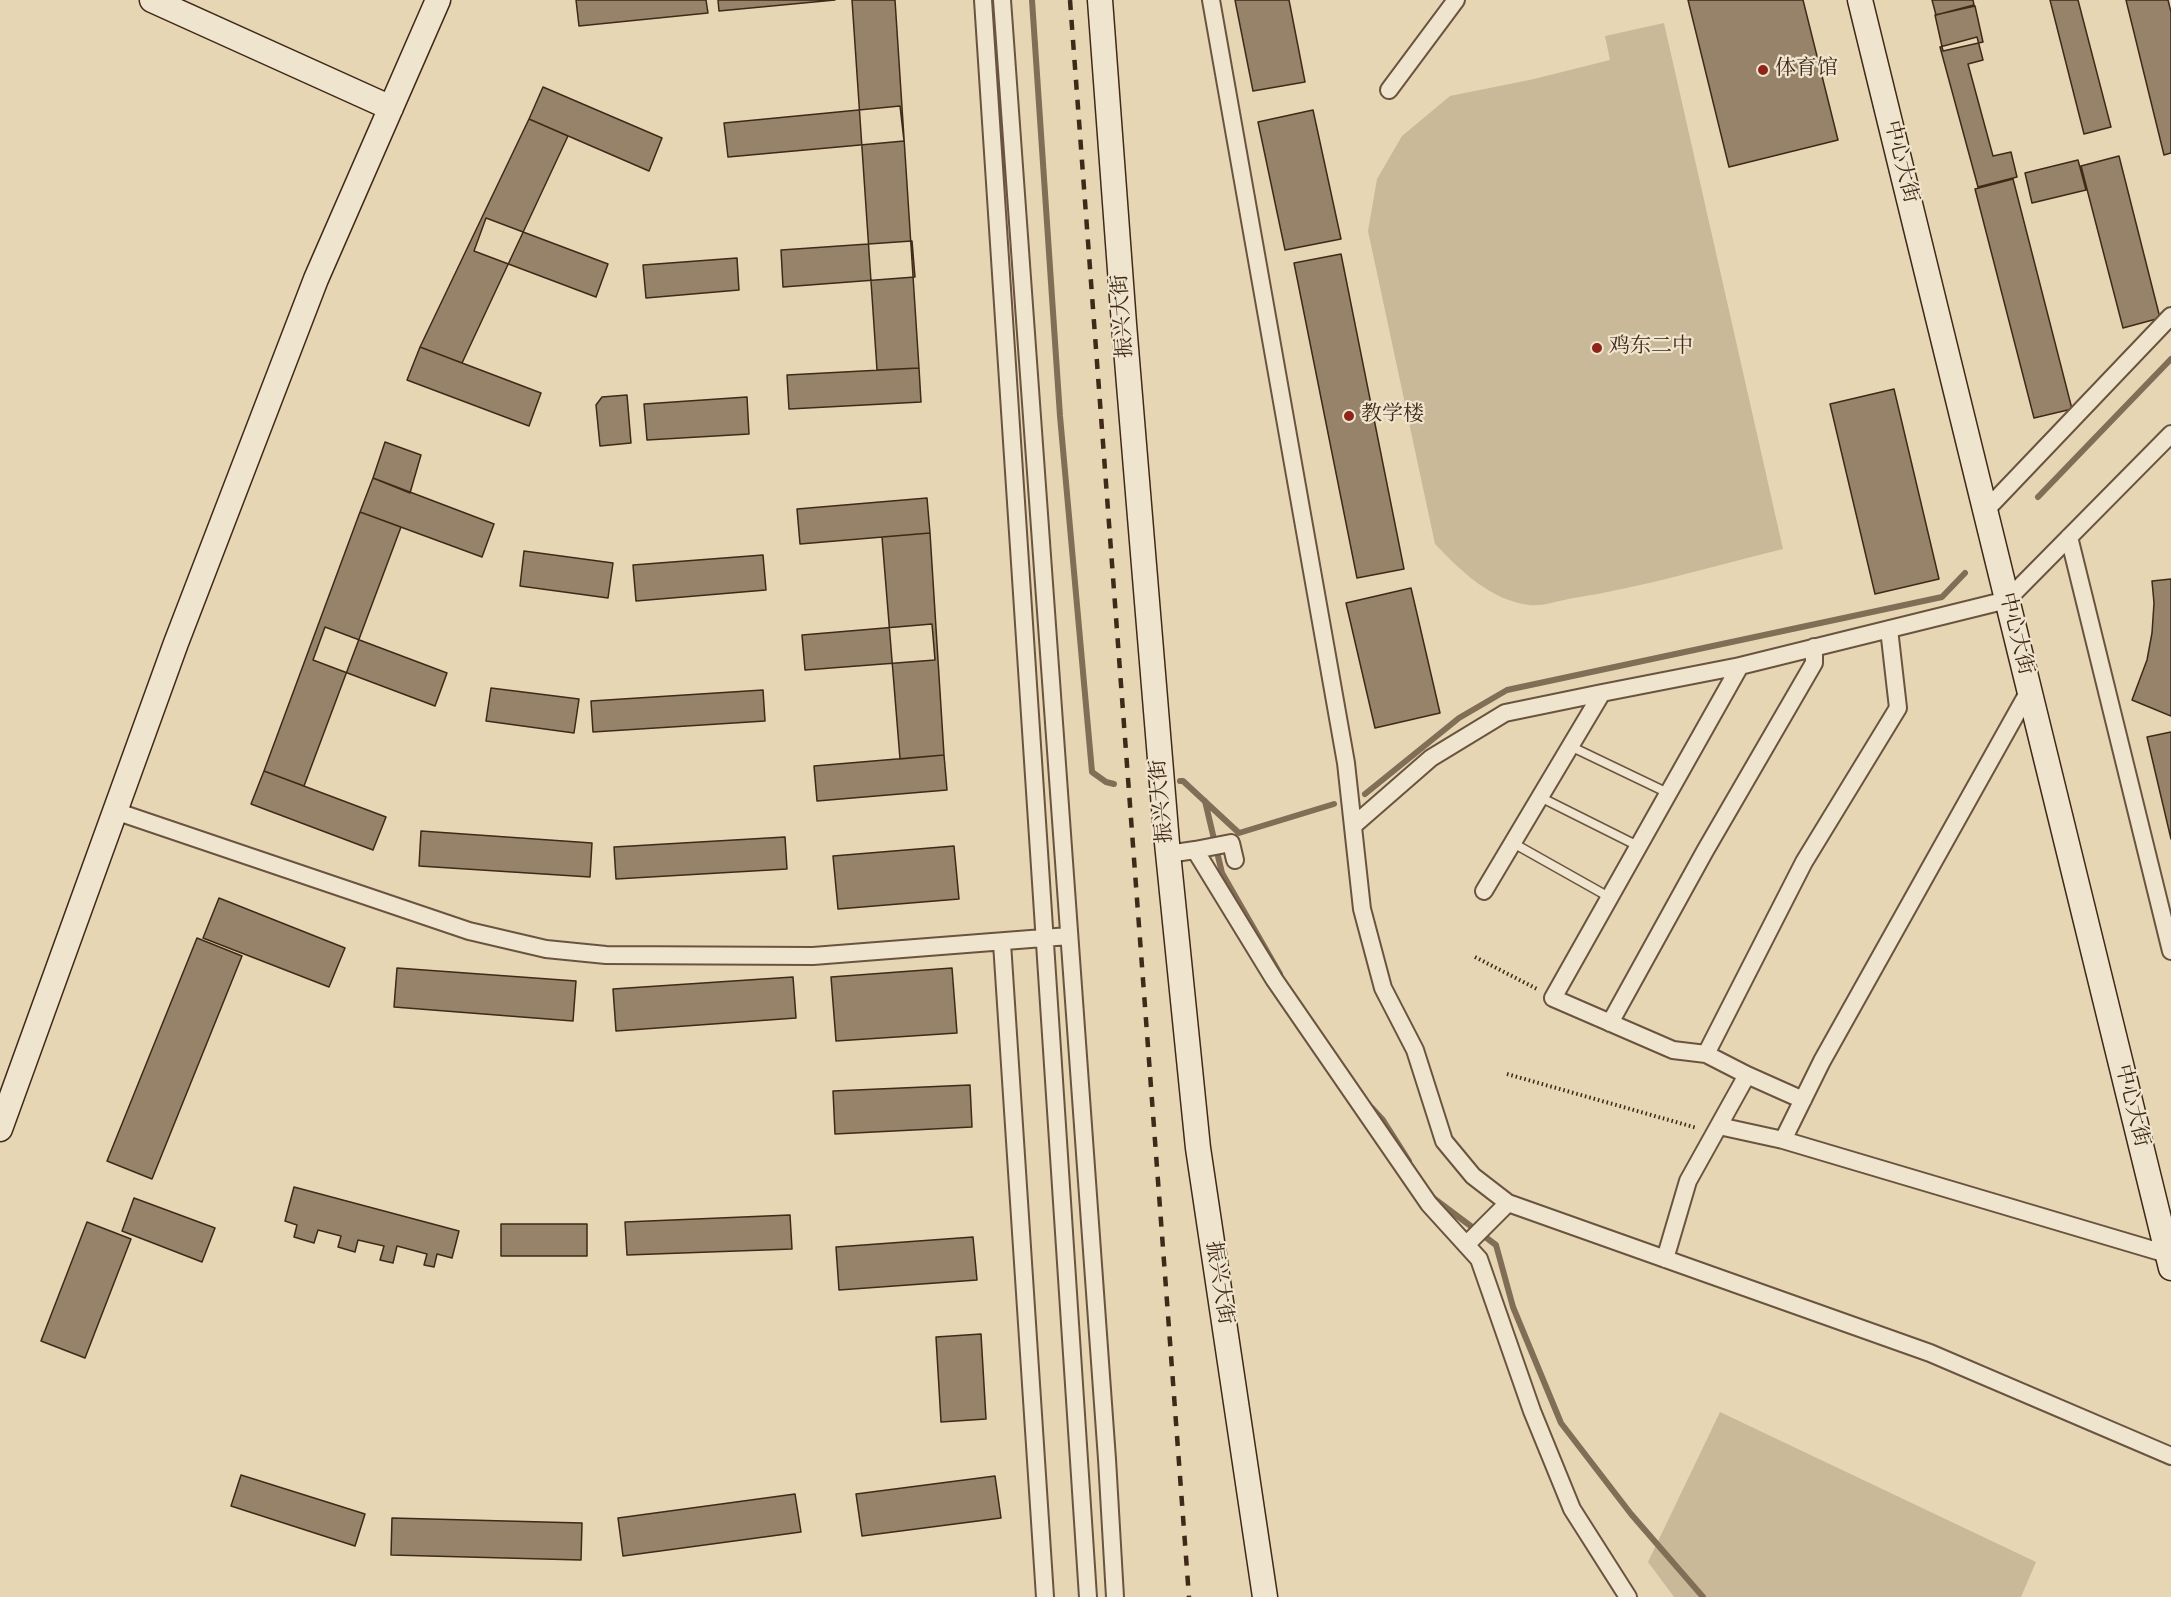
<!DOCTYPE html>
<html>
<head>
<meta charset="utf-8">
<style>
  body { margin:0 }
  canvas { display:block; background:#e6d6b3 }
</style>
</head>
<body>
<canvas width="2171" height="1597"></canvas>
<script>
const ctx = document.querySelector('canvas').getContext('2d');
ctx.lineJoin = 'round';
function paint(path, color) {
  ctx.fillStyle = color;
  ctx.fill(path, 'evenodd');
}
function strokePath(path, color, width, dash) {
  ctx.strokeStyle = color;
  ctx.lineWidth = width;
  ctx.lineCap = dash ? 'butt' : 'round';
  ctx.setLineDash(dash || []);
  ctx.stroke(path);
}
function write(font, color, halo, rows, align = 'center') {
  ctx.font = font + ' "IM FELL DW Pica","Noto Serif SC",serif';
  ctx.lineWidth = 4.5;
  ctx.setLineDash([]);
  ctx.textBaseline = 'middle';
  ctx.strokeStyle = halo;
  ctx.fillStyle = color;
  for (const [text, x, y, turn = 0] of rows) {
    ctx.save();
    ctx.translate(x, y);
    ctx.rotate((+turn || 0) * Math.PI / 180);
    ctx.textAlign = isNaN(turn) ? turn : align;
    if (halo) ctx.strokeText(text, 0, 0);
    ctx.fillText(text, 0, 0);
    ctx.restore();
  }
}
paint(new Path2D(`
  M1664 23 1783 549C1714 566 1644 587 1574 598 1560 600 1543 607 1529 605 1490 600 1461 571 1435 544L1368 231 1377 179 1402 136 1450 96 1534 79 1610 60 1605 36Z
  M1720 1412 2036 1562 2021 1597H1674L1648 1562Z`), '#cab999');
strokePath(new Path2D(`
  M1032 0 1060 416 1092 772 1106 782 1114 784
  M2038 497 2171 359
  M1180 781H1183L1239 833 1334 804
  M1365 794 1459 718 1507 690 1942 597 1965 573
  M1205 801 1222 873 1280 974
  M1372 1108 1383 1120 1409 1161
  M1432 1197 1496 1245 1513 1307 1561 1423 1631 1514 1703 1597`), '#826d56', 6);
const building = new Path2D(`
  M576 0H706L708 13 579 26Z
  M718 0H835L719 11Z
  M852 0H895L919 368 877 370Z
  M1235 0H1289L1305 82 1253 91Z
  M1688 0H1803L1838 140 1729 167Z
  M1932 0H1973L1974 5 1936 15Z
  M2050 0H2078L2111 127 2084 134Z
  M2126 0H2168L2171 12V153L2164 155Z
  M1975 6 1983 42 1943 51 1935 15Z
  M1977 37 1983 60 1968 64 1993 156 2011 152 2017 177 1978 187 1940 47Z
  M543 87 662 138 649 171 529 119Z
  M900 106 904 141 728 157 724 123Z
  M1313 110 1341 239 1285 250 1258 122Z
  M529 119 568 136 462 363 420 347Z
  M2119 156 2160 318 2123 328 2081 166Z
  M2078 160 2086 190 2032 203 2025 173Z
  M2013 179 2072 409 2034 418 1975 189Z
  M486 218 608 264 596 297 474 251Z
  M912 241 915 277 783 287 781 250Z
  M1341 254 1404 569 1357 578 1294 263Z
  M737 258 739 290 646 298 643 265Z
  M420 347 541 393 529 426 407 380Z
  M919 368 921 402 789 409 787 375Z
  M1894 389 1939 579 1875 594 1830 404Z
  M627 395 631 443 600 446 596 405 602 397Z
  M747 397 749 434 647 440 644 404Z
  M385 442 421 455 410 493 373 478Z
  M373 478 494 524 482 557 360 512Z
  M927 498 930 533 800 544 797 509Z
  M360 512 401 527 304 786 264 771Z
  M930 533 944 755 900 759 882 537Z
  M524 551 613 563 608 598 520 586Z
  M763 555 766 590 636 601 633 565Z
  M2171 579V716L2132 700 2147 660 2152 633 2154 603 2152 581Z
  M1411 588 1440 713 1375 728 1346 603Z
  M932 624 935 660 805 670 802 635Z
  M325 627 447 673 435 706 313 660Z
  M491 688 579 699 574 733 486 721Z
  M763 690 765 721 593 732 591 701Z
  M2171 732V839L2147 737Z
  M944 755 947 790 817 801 814 766Z
  M264 771 386 817 373 850 251 804Z
  M421 831 592 843 590 877 419 866Z
  M785 837 787 869 616 879 614 847Z
  M954 846 959 899 838 909 833 856Z
  M219 898 345 948 329 987 203 938Z
  M197 938 242 956 152 1179 107 1161Z
  M397 968 576 981 573 1021 394 1007Z
  M952 968 957 1033 836 1041 831 977Z
  M793 977 796 1018 616 1031 613 989Z
  M970 1085 972 1127 835 1134 833 1091Z
  M294 1187 459 1231 452 1258 437 1254 434 1267 424 1265 427 1254 397 1246 393 1263 380 1260 384 1246 358 1240 355 1252 338 1247 341 1236 318 1230 314 1243 294 1237 297 1225 285 1221Z
  M134 1198 215 1228 202 1262 122 1231Z
  M790 1215 792 1249 627 1255 625 1222Z
  M87 1222 131 1239 85 1358 41 1341Z
  M501 1224H587V1256H501Z
  M973 1237 977 1280 839 1290 836 1247Z
  M981 1334 986 1419 941 1422 936 1337Z
  M241 1475 365 1514 355 1546 231 1506Z
  M995 1476 1001 1518 862 1536 856 1494Z
  M795 1494 801 1532 623 1556 618 1518Z
  M392 1518 582 1523 581 1560 391 1555Z`);
paint(building, '#968369');
strokePath(building, '#402919', 1.5);
const lane = new Path2D(`
  M1570 746 1668 793
  M1540 797 1638 846
  M1513 843 1609 897`);
const street = new Path2D(`
  M983 0 1088 1597
  M1002 0 1107 1459 1115 1597
  M1211 0 1346 763 1362 909 1383 988 1415 1050 1444 1141 1473 1176 1508 1203 1930 1353 2171 1456
  M1389 90 1456 0
  M1985 511 2171 316
  M2069 537 2171 951
  M115 811 469 931 546 949 606 955 813 956 1069 936
  M1353 826 1431 758 1505 713 1602 693
  M1195 850 1231 843 1235 860
  M1168 854 1195 850 1274 979 1429 1204 1479 1259 1532 1411 1572 1509 1628 1597
  M1484 891 1602 693 1740 666 2007 600 2171 434
  M1002 943 1045 1597
  M1610 1023 1705 851 1814 663V647
  M1706 1054 1804 862 1898 708 1889 629
  M1747 1075 1803 1100
  M1719 1126 1783 1140 2167 1254
  M1783 1140 1822 1061 2029 691
  M1466 1245 1508 1203
  M1665 1259 1688 1181 1747 1075 1706 1054 1673 1050 1553 998 1740 666`);
const secondary = new Path2D(`
  M152 0 391 108
  M1100 0 1124 324 1167 843 1198 1148 1265 1597
  M1860 0 2171 1268
  M0 1129 176 643 316 279 438 0`);
strokePath(lane, '#6a5440', 11);
strokePath(street, '#6a5440', 20);
strokePath(secondary, '#402919', 27);
strokePath(new Path2D(`
  M1475 957 1539 990
  M1507 1074 1697 1128`), '#402919', 4, [1.5, 3]);
strokePath(lane, '#efe4ce', 8);
strokePath(street, '#efe4ce', 16);
strokePath(secondary, '#efe4ce', 24);
strokePath(new Path2D(`
  M1070 0 1189 1597`), '#402919', 4.5, [10, 10]);
for (const [x, y, r, color] of [
  [1763,70,6,"#8f2418"],
  [1597,348,6,"#8f2418"],
  [1349,416,6,"#8f2418"]
]) {
  const dot = new Path2D();
  dot.arc(x, y, r, 0, 2 * Math.PI);
  ctx.fillStyle = color;
  ctx.fill(dot);
  strokePath(dot, '#efe4ce', 2);
}
write('21px', '#402919', '#efe4ce', [
  ["体育馆",1775,70],
  ["鸡东二中",1609,348],
  ["教学楼",1361,416]
], 'left');
write('21px', '#402919', '#efe4ce', [
  ["中心大街",1900,162,76],
  ["振兴大街",1124,316,-94],
  ["中心大街",2015,634,76],
  ["振兴大街",1163,801,-95],
  ["中心大街",2131,1106,76],
  ["振兴大街",1218,1283,81]
]);
</script>
</body>
</html>
